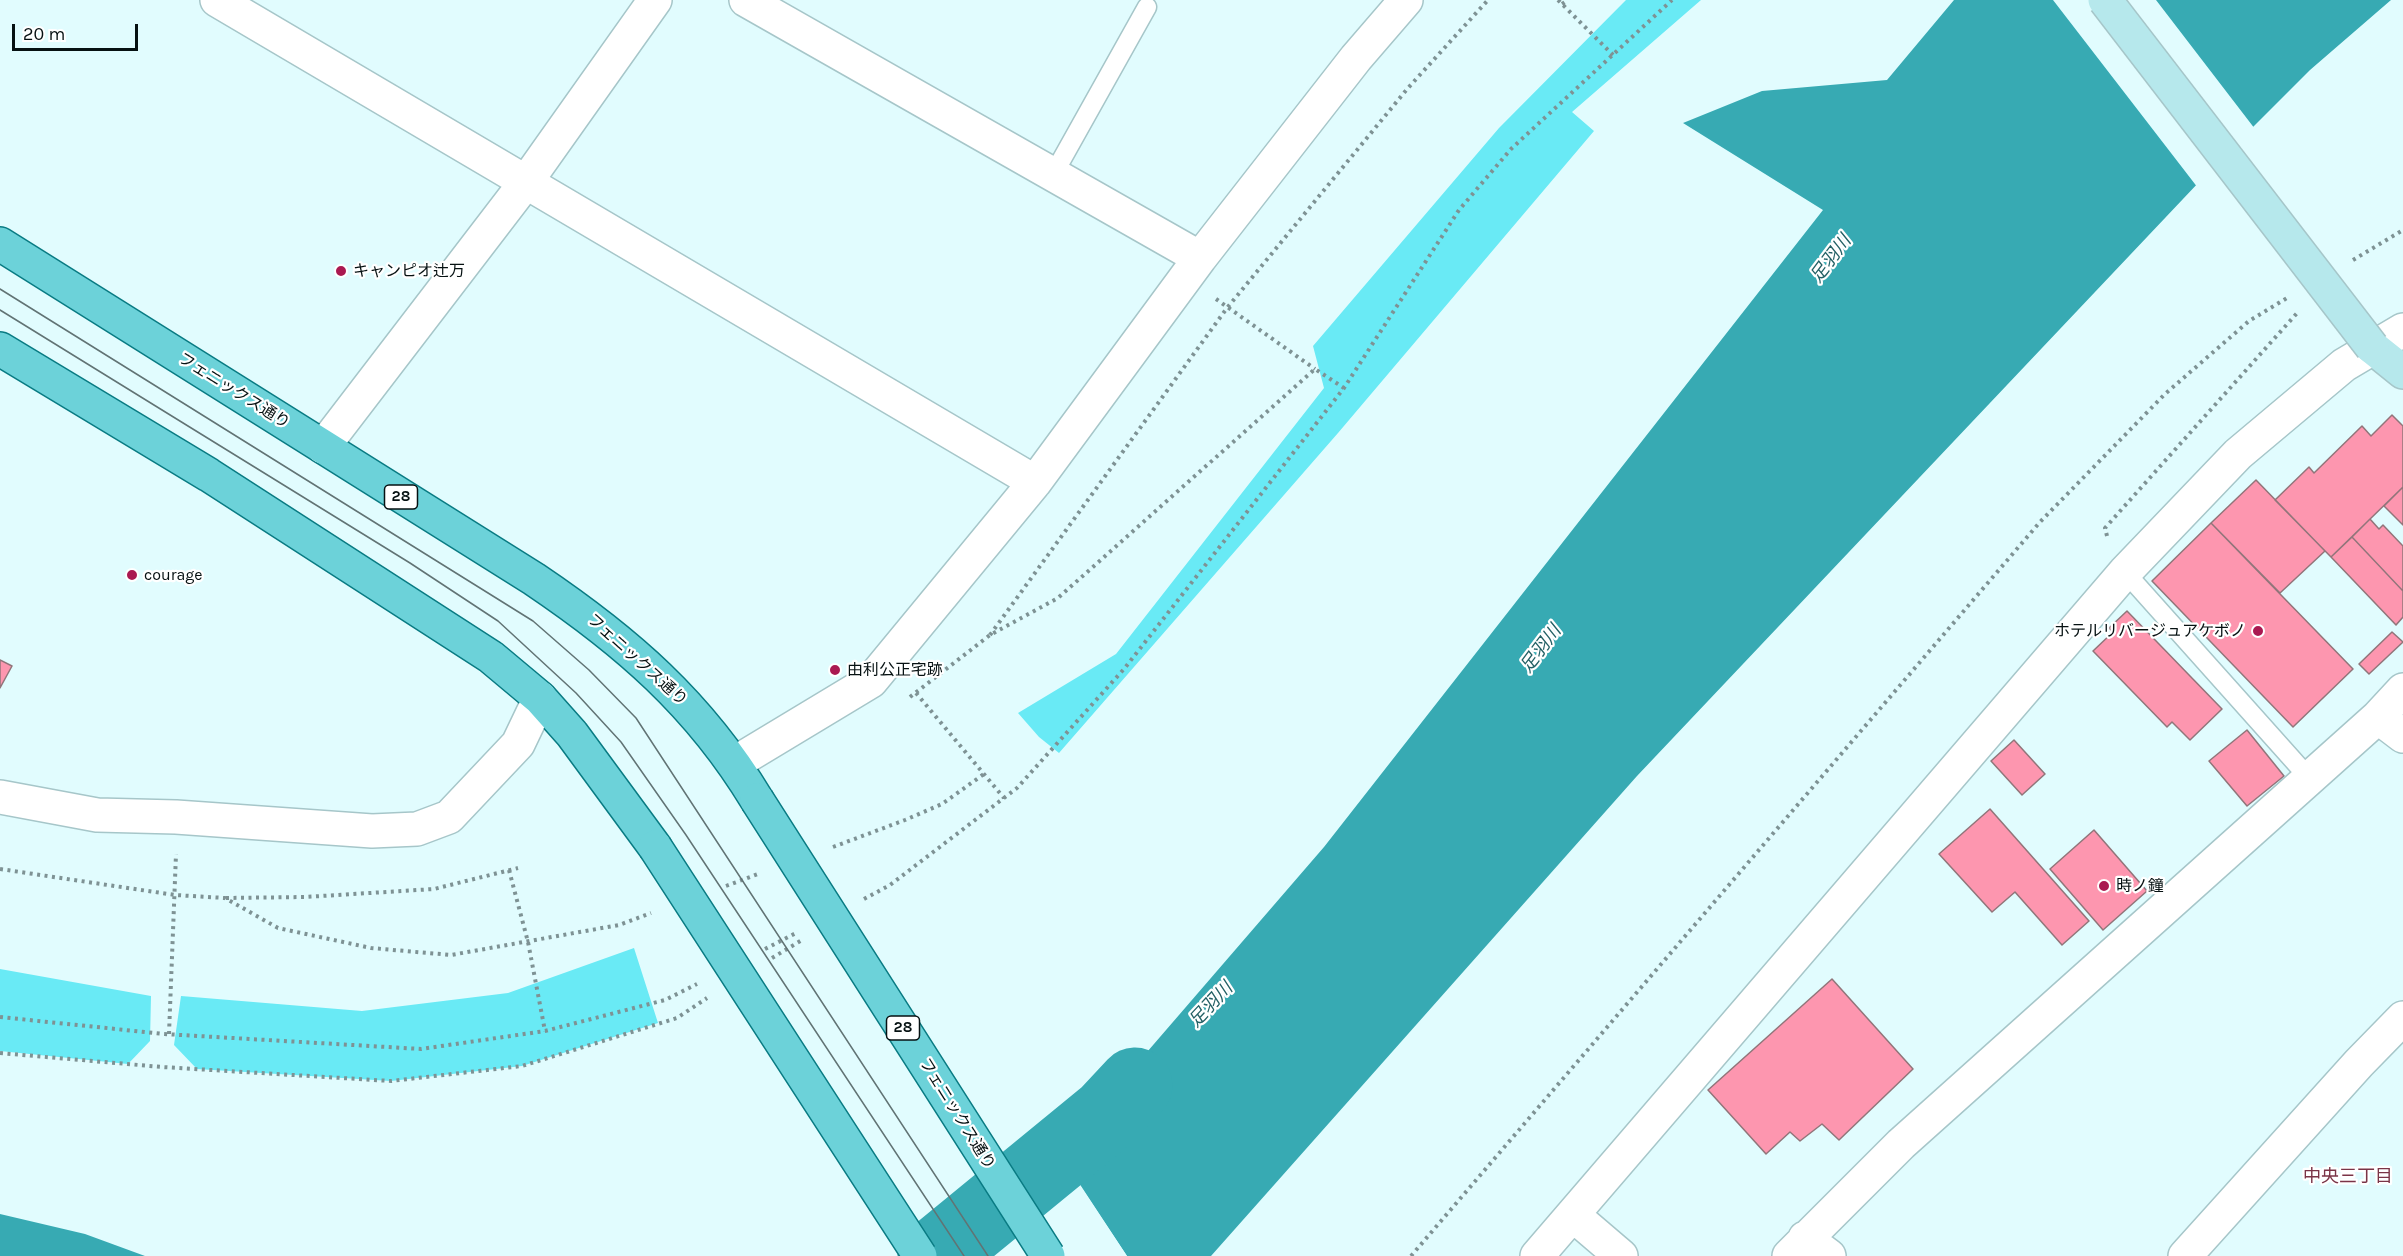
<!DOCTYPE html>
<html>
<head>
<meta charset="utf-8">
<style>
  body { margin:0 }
  #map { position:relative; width:2403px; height:1256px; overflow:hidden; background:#e1fcfe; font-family:Karla,sans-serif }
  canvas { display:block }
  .scale { position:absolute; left:12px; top:24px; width:126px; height:27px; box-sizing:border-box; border:3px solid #061112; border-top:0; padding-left:8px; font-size:18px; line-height:21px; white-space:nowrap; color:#061112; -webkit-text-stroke:4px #fff; paint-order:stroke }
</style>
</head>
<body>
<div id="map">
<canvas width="2403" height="1256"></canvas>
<div class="scale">20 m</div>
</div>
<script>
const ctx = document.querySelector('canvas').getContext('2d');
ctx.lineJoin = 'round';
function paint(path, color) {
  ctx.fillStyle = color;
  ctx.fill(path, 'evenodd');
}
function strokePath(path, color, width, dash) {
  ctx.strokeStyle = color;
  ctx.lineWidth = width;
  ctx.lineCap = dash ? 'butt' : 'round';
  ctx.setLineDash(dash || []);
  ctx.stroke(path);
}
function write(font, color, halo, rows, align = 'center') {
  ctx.font = font + ' Karla,"Noto Sans JP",sans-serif';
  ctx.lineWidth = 4.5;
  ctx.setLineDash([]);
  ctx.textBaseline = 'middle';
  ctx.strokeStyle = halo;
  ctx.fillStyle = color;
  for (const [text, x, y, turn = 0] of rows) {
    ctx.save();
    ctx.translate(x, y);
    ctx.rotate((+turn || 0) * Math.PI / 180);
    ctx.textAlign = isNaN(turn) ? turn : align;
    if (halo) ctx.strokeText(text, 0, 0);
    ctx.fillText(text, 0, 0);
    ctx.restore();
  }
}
paint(new Path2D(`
  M1626 0H1701L1572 112 1594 131 1338 433 1059 753 1039 737 1018 713 1116 654 1324 388 1313 346 1499 128Z
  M634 948 658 1023 522 1066 391 1081 197 1069 174 1045 181 996 362 1011 508 993Z
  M0 969 151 996 150 1041 128 1064 0 1051Z`), '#69eaf5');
paint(new Path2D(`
  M1954 0H2391L2310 70 2218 162 1637 776 1211 1256H1127L1059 1154 1324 847 1823 210 1683 123 1762 91 1887 80Z
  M0 1214 85 1234 145 1256H0Z`), '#37aab3');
paint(new Path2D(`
  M2053 0H2156L2255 129 2198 188Z
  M1058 1151 1127 1256H1124L1057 1155Z`), '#e1fcfe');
strokePath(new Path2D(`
  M935 1256 1107 1115 1135 1085`), '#37aab3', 75);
const building = new Path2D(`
  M2392 415 2403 426V487L2331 557 2275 500 2309 467 2314 473 2362 426 2371 436Z
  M2256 480 2325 551 2280 593 2211 523Z
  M2403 487V525L2384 506Z
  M2370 519 2379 529 2383 525 2403 546V591L2352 537Z
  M2211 523 2353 669 2293 727 2152 581Z
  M2352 537 2403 591V617L2396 625 2331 557Z
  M2127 611 2222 709 2190 740 2172 722 2167 727 2093 651 2113 632 2109 628Z
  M2392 632 2403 642 2369 674 2359 664Z
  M0 660 12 666 0 688Z
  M2247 730 2284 776 2247 806 2209 761Z
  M2014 740 2045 774 2022 795 1991 761Z
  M1990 809 2089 921 2062 945 2015 892 1992 912 1939 854Z
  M2094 830 2147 891 2103 930 2050 869Z
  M1832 979 1913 1069 1839 1140 1822 1124 1800 1141 1790 1132 1766 1154 1708 1090Z`);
paint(building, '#fd96af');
strokePath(building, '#91757a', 1.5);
const lane = new Path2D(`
  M1053 175 1147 7
  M2125 572 2310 779`);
const street = new Path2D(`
  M217 0 1035 482
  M746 0 1200 258
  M323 447 526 182 655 0
  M2378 717 2403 736
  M735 763 871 681 1035 482 1200 258 1356 58 1406 0
  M0 797 97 815 176 817 372 831 417 829 449 817 518 744 540 698
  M1573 1215 1621 1256
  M1805 1238 1829 1256
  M1537 1256 2125 572 2238 454 2344 365 2403 330
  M1789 1256 1901 1144 2378 717 2403 690
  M2185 1256 2359 1063 2403 1018`);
const secondary = new Path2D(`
  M2372 347 2403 372`);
const primary = new Path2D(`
  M0 244 534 579C626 641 699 704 757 800
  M0 349 209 475 491 657 540 698 572 734 655 847`);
strokePath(lane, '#a6c6c9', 21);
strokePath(street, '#a6c6c9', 36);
strokePath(secondary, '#a6c6c9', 36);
strokePath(primary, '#097b83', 36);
strokePath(new Path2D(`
  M1558 0 1613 55
  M1562 4 1568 0
  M2353 260 2403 230
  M1216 299 1315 369
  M2107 536 2105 528 2298 312
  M990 635 1227 308 1408 88 1488 0
  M916 693 1004 798
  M910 697 990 635 1058 598 1315 369 1344 388
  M833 847 905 820 942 804 984 774
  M0 869 175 895 225 898 278 928 371 948 451 955 619 925 651 913
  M509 870 528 942 545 1031
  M726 886 758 874
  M226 898 305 897 434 889 518 868
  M864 899 890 885 1017 788 1124 669 1344 388 1459 210 1511 149 1672 0
  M765 949 796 933
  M772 958 802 940
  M0 1017 164 1034 421 1049 545 1031 665 1000 697 984
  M169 1034 176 854
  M0 1053 162 1067 391 1081 522 1066 677 1018 707 998
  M1411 1256 2040 522 2165 394 2249 321 2287 298`), '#7e9294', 4, [3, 4.5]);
strokePath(lane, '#fff', 18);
strokePath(street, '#fff', 33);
strokePath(secondary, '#b6e8ec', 33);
strokePath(primary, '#6cd2d9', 33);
strokePath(new Path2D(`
  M0 289 533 621 589 670 636 718 988 1256
  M0 310 410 563 498 621 576 693 621 742 686 835 964 1256`), '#617374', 1.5);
const secondaryBridge = new Path2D(`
  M2105 0 2372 347`);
const primaryBridge = new Path2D(`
  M757 800 1048 1256
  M655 847 920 1256`);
strokePath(secondaryBridge, '#a6c6c9', 36, []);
strokePath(primaryBridge, '#097b83', 36, []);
strokePath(secondaryBridge, '#b6e8ec', 33);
strokePath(primaryBridge, '#6cd2d9', 33);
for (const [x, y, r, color] of [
  [341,271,6,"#aa1951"],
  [132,575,6,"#aa1951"],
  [2258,631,6,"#aa1951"],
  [835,670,6,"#aa1951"],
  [2104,886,6,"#aa1951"]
]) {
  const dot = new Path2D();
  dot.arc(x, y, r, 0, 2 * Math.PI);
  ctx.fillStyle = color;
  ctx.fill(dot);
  strokePath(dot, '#fff', 2);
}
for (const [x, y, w] of [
  [401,497,33],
  [903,1028,33]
]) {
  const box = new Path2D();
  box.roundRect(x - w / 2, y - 12, w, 24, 4.5);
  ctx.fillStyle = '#fff';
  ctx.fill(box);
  strokePath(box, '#061112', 1.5);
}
write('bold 15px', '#061112', null, [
  ["28",401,497],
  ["28",903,1028]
]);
write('16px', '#061112', '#fff', [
  ["キャンピオ辻万",353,271],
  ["courage",144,575],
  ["ホテルリバージュアケボノ",2246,631,"right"],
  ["由利公正宅跡",847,670],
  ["時ノ鐘",2116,886]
], 'left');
write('16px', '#061112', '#fff', [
  ["フェニックス通り",234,391,32],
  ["フェニックス通り",637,660,42],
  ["フェニックス通り",957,1114,58]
]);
write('italic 18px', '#236065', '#fff', [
  ["足羽川",1831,259,-53],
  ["足羽川",1541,649,-53],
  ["足羽川",1211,1005,-47]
]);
write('18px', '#7a3447', '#fff', [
  ["中央三丁目",2348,1177]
]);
</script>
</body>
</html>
